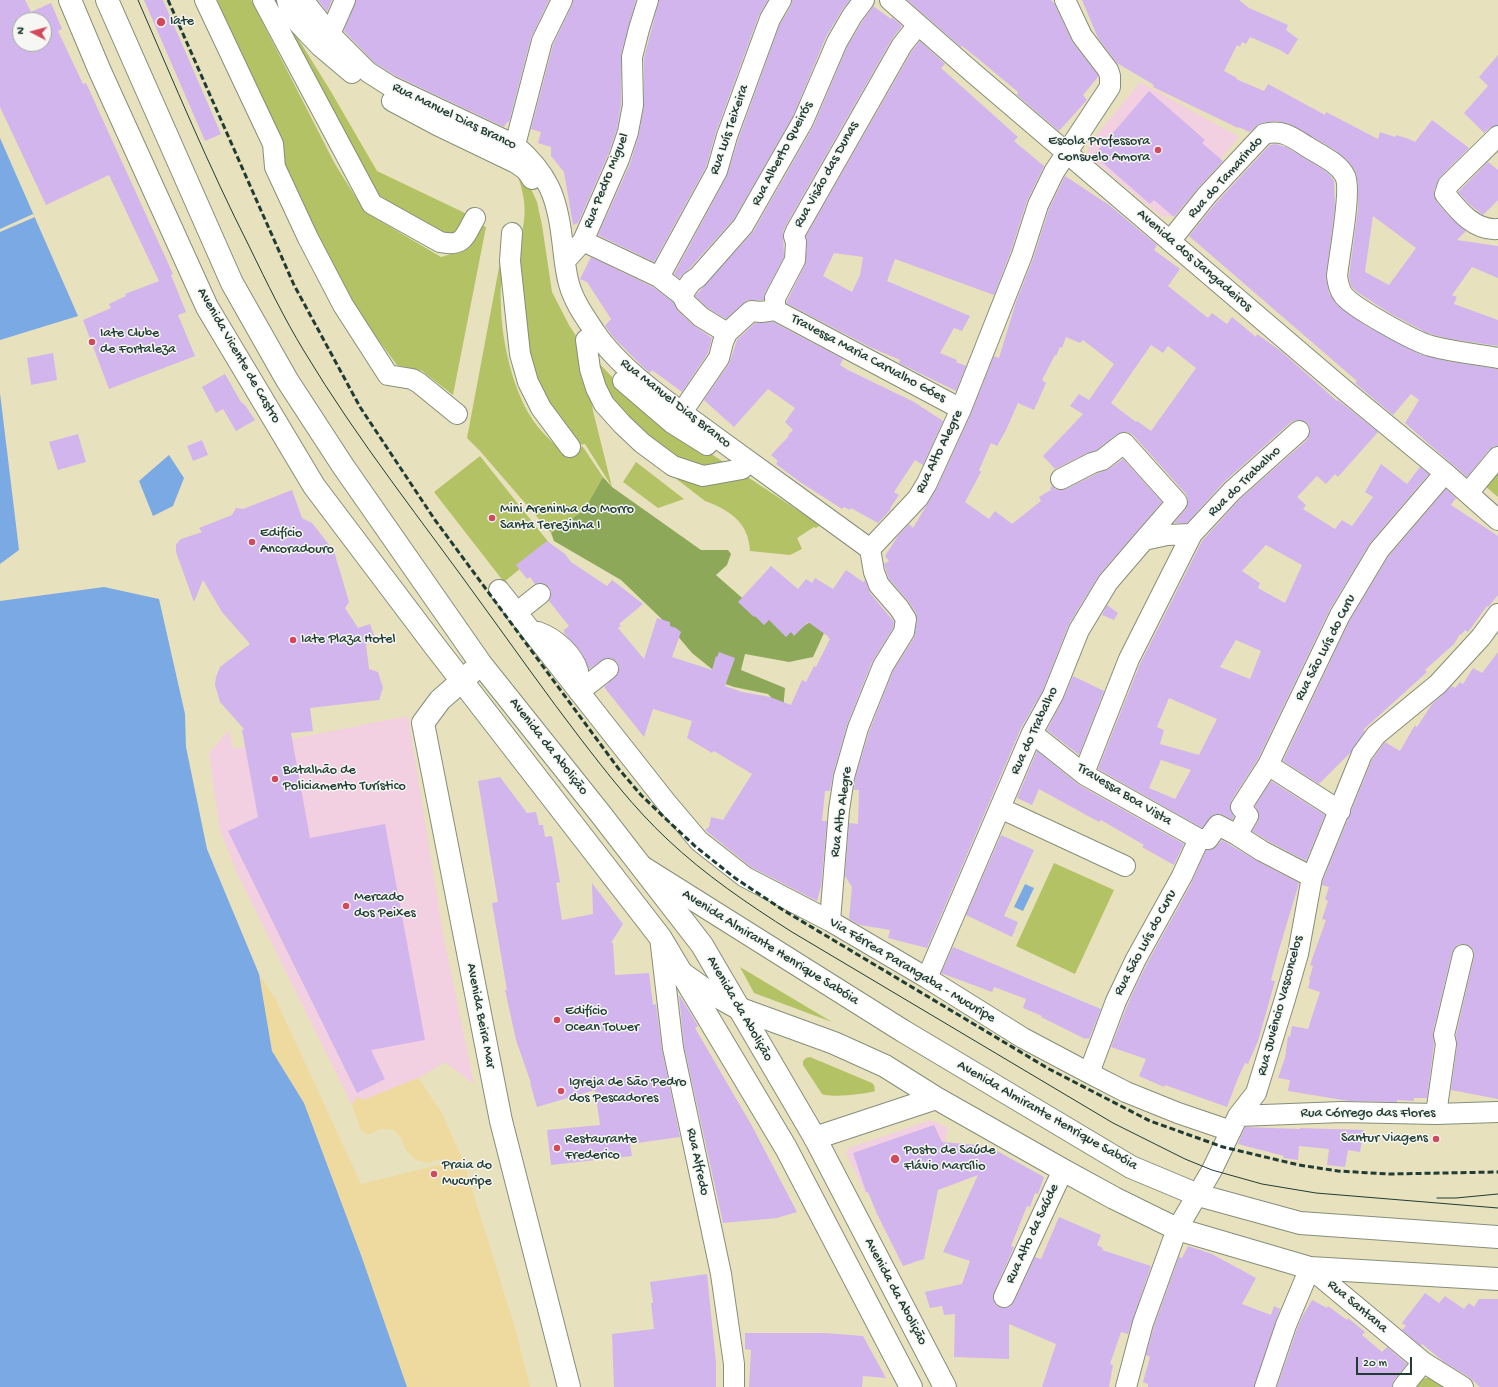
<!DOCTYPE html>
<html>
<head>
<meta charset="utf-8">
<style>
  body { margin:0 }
  #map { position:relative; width:1498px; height:1387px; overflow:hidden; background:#e8e1be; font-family:"Gochi Hand",sans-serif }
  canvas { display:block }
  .north { position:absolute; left:12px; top:12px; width:40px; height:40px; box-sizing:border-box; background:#f6f6f2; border:1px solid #a0aca6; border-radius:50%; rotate:276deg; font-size:11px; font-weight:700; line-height:16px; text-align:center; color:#1f3d34 }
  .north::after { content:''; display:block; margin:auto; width:14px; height:18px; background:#d1495b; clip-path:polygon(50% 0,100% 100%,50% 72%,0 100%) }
  .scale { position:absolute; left:1356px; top:1357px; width:56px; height:18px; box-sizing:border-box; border:2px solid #1f3d34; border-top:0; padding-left:5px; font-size:12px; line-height:14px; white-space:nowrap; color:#1f3d34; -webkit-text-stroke:3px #f6f6f2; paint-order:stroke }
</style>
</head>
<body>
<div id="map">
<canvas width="1498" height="1387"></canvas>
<div class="north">N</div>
<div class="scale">20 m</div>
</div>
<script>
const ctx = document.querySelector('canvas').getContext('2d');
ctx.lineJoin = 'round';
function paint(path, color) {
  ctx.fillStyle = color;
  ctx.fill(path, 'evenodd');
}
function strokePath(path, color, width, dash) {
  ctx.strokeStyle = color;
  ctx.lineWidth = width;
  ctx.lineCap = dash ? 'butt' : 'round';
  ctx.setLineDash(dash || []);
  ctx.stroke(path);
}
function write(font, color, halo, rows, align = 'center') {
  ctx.font = font + ' "Gochi Hand",sans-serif';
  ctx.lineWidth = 3;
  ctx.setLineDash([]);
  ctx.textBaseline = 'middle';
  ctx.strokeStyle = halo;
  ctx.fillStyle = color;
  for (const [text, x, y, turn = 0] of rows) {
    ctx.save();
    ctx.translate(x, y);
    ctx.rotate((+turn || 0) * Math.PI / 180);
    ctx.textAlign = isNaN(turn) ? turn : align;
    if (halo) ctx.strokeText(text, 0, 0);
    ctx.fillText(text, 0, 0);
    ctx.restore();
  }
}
paint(new Path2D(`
  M1140 82 1239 137 1173 216 1165 217 1160 215 1091 158 1088 153V148L1090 143Z
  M408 716 444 939 474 1084 445 1062 418 1078 363 1100 357 1097 352 1105 237 873 220 830 209 753 229 730 233 749 245 747 259 819 305 811 292 739Z
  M931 1120 948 1128 941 1164 866 1194 846 1153 849 1148Z`), '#f2cfe1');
paint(new Path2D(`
  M214 0H251L335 164 365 212 441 257 461 251 479 224 486 227 453 395 422 371 397 365 373 333 350 296 325 251 285 165 282 145Z
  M269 0H279L284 16 330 90 377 171 469 215 461 233 439 234 377 200Z
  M515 167 527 180 537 202 542 225 552 292 569 325 582 345 593 411 612 487 585 444 578 445 583 447 603 477 584 510 551 533 480 451 467 438 501 257C505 267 502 276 501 287 500 294 501 301 501 308 502 341 512 385 529 414 538 430 552 442 566 454L550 410 534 379 520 296 518 232H522C528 207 523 191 515 167Z
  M594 358 653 420 667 429 684 436 731 467 702 470 674 461 616 409Z
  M639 450 673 471 743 474 820 525 816 528 814 527 797 538 802 549 790 555 750 551C749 523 730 510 705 501Z
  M480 456 550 544 504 582 434 492Z
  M636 462 684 499 658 508 623 482Z
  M1498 470V497L1485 486Z
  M1054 863 1114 890 1075 974 1016 946Z
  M740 967 832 1022 754 993Z
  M810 1057 872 1083 874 1085 875 1091C867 1094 829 1098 822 1094L803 1065V1061L806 1058Z
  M1425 1378H1431L1444 1387H1416L1420 1381Z`), '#b3c264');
paint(new Path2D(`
  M603 477 612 487 701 550H728L731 554 727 565 716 575 757 611 796 631 810 622 824 633 813 657 789 662 745 654 741 670 785 688 783 710 768 694 734 687 714 680 713 670 692 653 670 627 621 580 554 541 551 533 584 510Z`), '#8ea85a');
paint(new Path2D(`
  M259 974 276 1000 361 1184 442 1164 439 1159 429 1163 416 1160 405 1149 402 1139 394 1130 380 1129 368 1135 361 1130 352 1105 357 1097 363 1100 418 1078 441 1112 463 1160 515 1328 530 1387H407L361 1255 304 1103 272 1051Z`), '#eeda9e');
paint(new Path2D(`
  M0 138 78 316 0 340Z
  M0 393 19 550 0 564Z
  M169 455 184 478 173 506 153 516 139 481Z
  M104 587 159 599 185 714 186 747 207 849 259 974 272 1051 304 1103 361 1255 407 1387H0V601Z
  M1025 884 1034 888 1023 911 1014 907Z`), '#7aa9e4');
paint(new Path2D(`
  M33 214 35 217 0 232V229Z`), '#e8e1be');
paint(new Path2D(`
  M0 0H25L31 12 51 3 62 29 58 31 83 84 86 83 173 274 171 275 186 312 178 315 195 356 109 389 83 320 111 308 109 304 126 296 125 294 159 281 109 175 46 205 0 107ZM20 20H44V44H20Z
  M144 0H163L221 134 205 141Z
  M318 0H332L327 12Z
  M356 0H549L531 38 509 122H507L504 127 396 76 375 63 344 31Z
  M573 0H636L621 54V104L617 129 608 155 578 223 573 225 564 172 551 156V147L538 143 541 132 531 129 553 45 572 5Z
  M659 0H768L759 15 716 132 706 167 654 262 598 235 630 164 639 134 644 105V58Z
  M792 0H850L842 10 826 37 793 116 734 219 690 268 679 278 674 274 727 176 738 140 780 24 791 6Z
  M907 0H1051L1054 3 1073 43 1098 75V77L1083 95 1087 100 1059 131 1017 95 1018 92 976 57 962 46 961 47Z
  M1082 0H1239L1249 8 1288 25 1286 30 1298 39 1288 55 1280 50 1250 37 1246 44 1242 42 1240 47 1237 45 1224 71 1237 78 1236 79 1264 91 1268 84 1325 115 1326 112 1378 139 1380 132 1395 137 1396 135 1409 139 1415 142 1432 120 1469 148 1440 177 1434 190V196L1436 201 1447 214 1466 231 1457 240 1498 246V278L1472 267 1452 295 1457 297 1454 304 1498 320V346L1450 339 1427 333 1391 314 1357 292 1351 286 1349 276 1358 209V183L1355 170 1346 159 1333 149 1290 124 1276 121 1262 123 1256 126 1250 132 1238 127V128L1153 87 1154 85 1117 63 1098 38ZM1373 216 1416 248 1389 285 1365 272Z
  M873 6 891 19 892 17 902 26 892 39 786 225 783 232 784 257 765 293 764 300H747L726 319 708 308 695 296 753 232 813 127 847 47 862 22Z
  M920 41 945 64 941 68 1018 137 1014 141 1044 166 1027 201 1011 251 994 295 895 259 887 281 970 316 962 331 954 328 940 353 957 360 956 362 966 366 956 391 899 363 900 360 870 347 786 303 805 265 807 243 806 236 912 51ZM834 253 863 257 860 275 852 292 823 276Z
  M1498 55V125L1490 128 1484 133 1464 113 1488 86 1479 77Z
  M1149 91 1205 140 1202 143 1223 161 1198 188 1174 217 1154 200 1150 204 1094 155Z
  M1276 144 1286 147 1321 168 1330 175 1334 181 1335 207 1326 277 1329 293 1336 304 1366 326 1419 354 1446 361 1498 369V446H1494L1489 450 1467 477 1405 423 1419 400 1411 394 1393 415 1355 383 1357 381 1189 236 1216 203 1270 145Z
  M1488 162 1498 170V200L1483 215 1469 204 1458 192Z
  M1065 176 1109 205 1157 245 1154 250 1180 269 1168 286 1208 318 1212 313 1227 324 1232 317 1256 337 1257 334 1282 352 1337 401 1338 400 1378 432 1338 477 1335 474 1326 484 1317 476 1297 497 1306 505 1303 509 1335 529 1342 520 1352 526 1373 497 1365 492 1381 464 1407 484 1420 467 1429 474 1370 543 1330 609 1258 759 1231 801 1230 808 1234 817 1233 820 1223 815 1218 814 1213 815 1202 828 1098 769 1140 664 1202 541 1240 499 1307 440 1310 434V428L1307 423 1302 420H1296L1291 422 1224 482 1187 523H1174L1186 509 1188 504V499L1186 494 1133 435 1128 432H1123L1117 434 1097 450 1087 453 1055 469 1043 456 1083 414 1070 406 1079 394 1089 400 1114 364 1083 340 1080 343 1066 337 1062 348 1060 347 1056 356 1055 355 1042 380 1046 383 1034 410 1018 403 1006 430 997 446 991 443 979 470 981 472 965 502 989 519 995 511 1012 524 1041 501 1039 497 1051 490 1050 488 1052 486 1055 489 1060 490 1066 489 1096 474 1109 469 1123 459 1162 502 1099 575 1069 624 1043 690 1021 728 927 948 888 938 890 930 860 925 849 919 852 887 845 876 849 823 858 824 859 790H854L855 779 869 732 893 671 914 638 917 621 916 613 909 602 889 579 884 564 889 561 885 556 898 536 909 524 913 528 937 488 971 414 994 356 999 358 1016 302 1033 259 1049 209ZM1151 345 1163 353 1168 346 1196 368 1151 431 1137 421 1136 422 1111 403ZM1266 545 1302 565 1285 603 1258 588 1260 583 1242 571ZM1236 640 1261 651 1250 679 1220 667ZM1169 698 1217 719 1199 755 1160 744 1164 730 1157 727ZM1161 760 1191 770 1175 799 1149 788Z
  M591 257 653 287 673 302 678 311 693 325 712 338 708 353 682 392 652 370 650 373 642 366 615 339 605 326 611 319 587 282 580 279Z
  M773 322 843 359 840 365 848 370 914 402 943 421 923 465 915 460 894 492 899 495 890 508 891 509 878 523 851 508 850 510 844 507 842 509 800 482 776 464 778 461 771 455 789 436 788 435 793 430 785 422 795 408 768 389 734 427 704 400 729 364 737 340 755 323Z
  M53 353 57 380 31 385 27 358Z
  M225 374 241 402 245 405 255 420 236 431 223 409 216 413 202 387Z
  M78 434 86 462 58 470 49 442Z
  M202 440 208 455 193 461 187 446Z
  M1446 489 1456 498 1451 505 1498 536V595L1488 607 1487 606 1468 632 1465 630 1461 635 1460 634 1454 644 1425 670 1427 672 1363 730 1365 731 1350 753 1319 784 1283 761 1350 620 1388 557Z
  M292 490 302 518 312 523 334 551 349 602 345 608 358 628 370 624 376 641 366 644 369 669 378 672 383 688 379 700 310 708 313 731 291 733 310 838 385 824 425 1040 371 1050 385 1079 357 1093 228 831 258 817 242 730 244 729 220 702 215 685 216 677 220 667 250 644 222 612 203 580 194 602 176 552V544L181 539 202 532 199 528 232 515 236 508 243 509Z
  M547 541 565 554 571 562 607 586 612 580 643 604 619 624 621 626 618 628 644 659 657 618 670 622V626L676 628 681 632 672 657 712 670 716 656 717 657 719 652 735 658 725 686 742 692 770 697 791 705 802 680 806 682 814 666 816 667 830 639 828 638 829 637 808 622 794 636 791 632 786 637 769 620 764 625 755 616 754 617 738 602 771 566 798 589 806 579 812 583 815 578 833 589 846 570 863 582 865 580 870 593 894 622 893 628 872 662 847 725 833 774 830 791H825L822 821H827L821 886 817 901 751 867 705 830 709 827 711 817 723 820 752 774 714 751 712 753 687 738 692 721 653 709 644 737 604 687 618 674 619 668 617 662 612 658H606L589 669 581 652 564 633V630L569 626 549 601 551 593 549 587 544 583 535 584 530 577 527 579 516 565Z
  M1107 605 1118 613 1114 620 1102 615Z
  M1498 652V1099L1451 1090 1457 1046 1456 1035 1474 957V951L1471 947 1465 944H1459L1455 947 1452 952 1433 1032 1434 1044 1427 1098H1414V1101L1397 1100V1102L1349 1101 1288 1091 1290 1080 1278 1078 1285 1058 1288 1036 1290 1037 1292 1026 1308 1029 1320 992 1308 988 1310 981 1309 980 1313 966 1310 965 1326 920 1322 919 1328 901 1325 899 1329 887 1322 885 1323 880 1372 760 1385 742 1400 751 1415 725 1417 727 1432 704 1452 686 1455 688 1460 682 1463 684 1473 668 1482 673Z
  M1073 676 1104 691 1079 755 1047 730 1063 700Z
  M1037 751 1079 785 1184 844 1174 865 1142 847 1144 845 1101 820 1099 822 1039 789 1032 805 1017 798Z
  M500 777 527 813 536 812 539 825H543L545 837 552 836 560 882 556 883 562 920 593 914 592 883 623 924 611 943H613L615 975 649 973 653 1005 656 1004 662 1050 680 1137 630 1144 632 1156 551 1165 547 1130 600 1125 595 1090 537 1107 530 1083H531L516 1040 505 990H507L492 903 498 902 478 781Z
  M1271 781 1325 815 1306 861 1268 841 1252 831 1258 822 1259 816 1255 806Z
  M1001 835 1034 850 1004 916 1018 922 1012 937 966 915Z
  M1222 840 1257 861 1299 883 1278 953 1271 980 1275 981 1258 1041 1248 1064 1245 1063 1238 1078 1227 1107 1165 1085 1164 1087 1139 1076 1146 1059 1111 1047 1127 1006 1137 984 1149 960 1190 886 1206 850 1214 849Z
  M953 947 1101 1009 1089 1039 1085 1038V1039L1041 1017 1042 1016 1023 1008 1026 999 994 987 992 992 941 973Z
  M679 996H680L698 1026 695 1028 752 1126 797 1212 777 1218 723 1223 684 1046Z
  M934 1125 942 1142 977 1145 997 1151 1044 1177 1038 1194 1035 1193 1030 1207 1027 1206 1011 1246 1014 1247 994 1292 993 1298 995 1304 999 1307 1005 1308 1011 1306 1014 1302 1035 1257 1041 1259 1059 1217 1101 1235 1097 1245 1103 1248 1102 1250 1151 1266 1128 1334 1121 1332 1110 1364 1113 1365 1109 1387H1042L1056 1344 1009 1324V1359L954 1357 955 1314 944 1315 942 1306 930 1308 925 1292 962 1284 970 1261 943 1252 978 1175 938 1190 924 1259 903 1266 877 1214 868 1192H866L853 1153Z
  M1245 1127 1300 1129V1128L1364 1130 1360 1152 1348 1150 1345 1167 1327 1165 1329 1149 1299 1146 1298 1160 1283 1158 1284 1156 1238 1144Z
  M1188 1246 1212 1254 1256 1278 1242 1304 1271 1315 1274 1306 1280 1309 1254 1387H1148V1384L1143 1382 1150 1357 1146 1355 1154 1326 1179 1257 1182 1258Z
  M707 1274 716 1363V1387H614L612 1334 654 1329 651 1303H653L650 1282Z
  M1425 1293 1439 1303 1445 1296 1464 1309 1469 1303 1474 1307 1479 1299H1498V1387H1480L1469 1377 1444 1362 1422 1344 1421 1346 1402 1330 1406 1326 1402 1323Z
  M1312 1300 1327 1308 1328 1306 1347 1320 1348 1318 1365 1332 1362 1335 1382 1352 1387 1347 1407 1364 1394 1380 1392 1387H1277L1297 1329 1302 1317Z
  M745 1333H825L863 1336 886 1378 863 1376 862 1387H749L751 1350 745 1349Z`), '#d2b5ed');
const minor = new Path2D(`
  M205 0 273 144 275 167 308 238 343 305 388 375 412 379 419 383 457 414
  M263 0 372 204 440 242C464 247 464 237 475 218
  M287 0 291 15 300 25 320 46 352 73
  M303 0 330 34 368 72 390 86 515 145C548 174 557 196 562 239 564 254 565 270 569 284 574 302 585 317 595 332 622 372 674 406 713 435 765 473 818 511 870 549
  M890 0 971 71 1342 388 1445 473 1498 520
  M330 34 345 0
  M392 101 437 125 516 163 526 170 532 179
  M1498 136 1448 185 1445 194C1458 210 1474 231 1498 229
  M515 145 542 41 562 0
  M512 233 510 261 520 354 528 382 541 408 570 447
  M583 241 659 277 682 295 686 303 701 317 727 333
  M1170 241 1207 195 1264 134C1282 129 1292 137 1306 146 1318 154 1338 162 1345 176 1352 189 1339 256 1337 276 1338 283 1339 290 1344 296 1354 308 1415 342 1431 346 1453 352 1476 354 1498 358
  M565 261 583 241 619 159 628 132 633 105 632 57 639 29 648 0
  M659 277 717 171 727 136 770 19 781 0
  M682 295 691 282 698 277 743 226 803 121 837 42 852 16 864 0
  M775 310 961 409
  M586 340 590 369 596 388 604 404 622 424 642 443 673 466 703 476 742 469
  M623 381 672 423 707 445
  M682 412 719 358 723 342 727 333 751 311 761 312 775 310V298L795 260 796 242 794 236 796 231 902 45 918 25
  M1061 479 1092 463 1102 460 1124 443 1177 502 1144 540
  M1468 493 1498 457
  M499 590 666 802 699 841 745 877 830 921 927 978 1023 1038 1089 1073 1126 1092 1178 1113 1231 1131
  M516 613 540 594
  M538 632C555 638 573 654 578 671 579 677 578 684 579 690
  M579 692 608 669
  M1032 733 1085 775 1199 839
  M1268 765 1340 811
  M1084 773 1129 659 1192 534 1232 491 1299 431
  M1000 808 1125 866
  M1237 835 1248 816 1241 807 1268 765 1340 615 1379 550 1445 473
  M830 921 839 810 844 777 858 728 883 666 904 632 906 619 899 608 879 585 874 572 870 549 918 498 927 483 961 409 1022 255 1038 205 1054 172 1110 87V76L1108 70 1082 36 1065 0
  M660 937 673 1048 721 1274 734 1364V1387
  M927 978 1032 733 1053 695 1079 630 1108 582 1144 540 1167 535 1192 534
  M1089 1073 1116 1001 1136 959 1182 876 1199 839H1208L1218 825 1237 835 1262 851 1312 877
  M1436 1114 1446 1044 1444 1035 1463 955
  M1238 1116 1342 1112 1436 1114 1498 1112
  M1004 1297 1063 1170
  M1126 1387 1143 1323 1177 1229 1212 1170 1238 1116 1256 1093 1285 999 1298 954 1312 877 1362 754 1376 735 1438 684 1481 637 1498 614
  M1265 1387 1286 1325 1310 1268 1423 1362 1463 1387
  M1403 1387 1423 1362`);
const major = new Path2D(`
  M70 0 99 69 207 307 314 486 434 645 660 937 786 1148 911 1387
  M107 0 232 283 287 380 343 466 481 664 599 812 702 945 815 1138 945 1387
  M473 671 440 700 423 723 501 1121 569 1387`);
const highway = new Path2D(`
  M642 867 903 1031 1131 1167 1198 1195 1300 1223 1498 1237
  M683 974 704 989 738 1008 834 1043 885 1066 936 1098 1063 1170 1114 1198 1177 1229 1310 1268 1498 1279
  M815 1138 936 1098`);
strokePath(minor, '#848f79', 22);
strokePath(major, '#848f79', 24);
strokePath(highway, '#848f79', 24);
strokePath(minor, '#fff', 20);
strokePath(major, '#fff', 22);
strokePath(highway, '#fff', 22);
strokePath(new Path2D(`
  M138 0C174 83 209 167 250 248 267 283 284 318 304 351 358 441 423 522 484 607 516 651 547 695 580 738 607 773 634 808 667 839 705 875 748 904 792 932L1113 1123 1185 1159 1212 1170 1262 1184 1316 1193 1498 1208
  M1437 1198H1456L1498 1194`), '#1f3d34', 1);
strokePath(new Path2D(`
  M168 0 294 285 360 407 435 520 618 768 641 795 667 820 696 847 735 878 783 910 1049 1069 1150 1121 1223 1147 1299 1165 1338 1171 1389 1174 1498 1172`), '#1f3d34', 3, [6, 3]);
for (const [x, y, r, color] of [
  [161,22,5,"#d1495b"],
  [1158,150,4,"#d1495b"],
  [92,342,4,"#d1495b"],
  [492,518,4,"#d1495b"],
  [252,542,4,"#d1495b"],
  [293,640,4,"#d1495b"],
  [275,779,4,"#d1495b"],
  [346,906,4,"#d1495b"],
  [557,1020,4,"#d1495b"],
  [561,1091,4,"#d1495b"],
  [1436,1139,4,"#d1495b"],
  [557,1148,4,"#d1495b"],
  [895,1159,5,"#d1495b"],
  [434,1174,4,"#d1495b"]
]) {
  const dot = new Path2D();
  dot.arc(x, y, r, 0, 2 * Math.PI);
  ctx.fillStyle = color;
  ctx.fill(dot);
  strokePath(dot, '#f6f6f2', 1.5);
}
write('14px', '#1f3d34', '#f6f6f2', [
  ["Iate",170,22],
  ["Escola Professora",1150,142,"right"],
  ["Consuelo Amora",1150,158,"right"],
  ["Iate Clube",100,334],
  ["de Fortaleza",100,350],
  ["Mini Areninha do Morro",500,510],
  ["Santa Terezinha I",500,526],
  ["Edifício",260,534],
  ["Ancoradouro",260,550],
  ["Iate Plaza Hotel",301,640],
  ["Batalhão de",283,771],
  ["Policiamento Turístico",283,787],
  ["Mercado",354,898],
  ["dos Peixes",354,914],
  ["Edifício",565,1012],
  ["Ocean Tower",565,1028],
  ["Igreja de São Pedro",569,1083],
  ["dos Pescadores",569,1099],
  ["Santur Viagens",1428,1139,"right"],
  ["Restaurante",565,1140],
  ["Frederico",565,1156],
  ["Posto de Saúde",904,1151],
  ["Flávio Marcílio",904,1167],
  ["Praia do",442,1166],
  ["Mucuripe",442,1182]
], 'left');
write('14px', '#1f3d34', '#f6f6f2', [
  ["Rua Manuel Dias Branco",454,117,26],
  ["Rua Luís Teixeira",730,130,-71],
  ["Rua Alberto Queirós",783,154,-62],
  ["Rua Visão das Dunas",827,175,-61],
  ["Rua do Tamarindo",1226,178,-48],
  ["Rua Pedro Miguel",607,181,-68],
  ["Avenida dos Jangadeiros",1194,261,41],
  ["Avenida Vicente de Castro",238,356,60],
  ["Travessa Maria Carvalho Góes",868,359,28],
  ["Rua Manuel Dias Branco",675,404,38],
  ["Rua Alto Alegre",940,452,-64],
  ["Rua do Trabalho",1245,482,-44],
  ["Rua São Luís do Curu",1326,648,-63],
  ["Rua do Trabalho",1035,731,-65],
  ["Avenida da Abolição",548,747,52],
  ["Travessa Boa Vista",1124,795,31],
  ["Rua Alto Alegre",842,812,-82],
  ["Rua São Luís do Curu",1146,943,-62],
  ["Avenida Almirante Henrique Sabóia",770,948,32],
  ["Via Férrea Parangaba - Mucuripe",912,971,31],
  ["Rua Juvêncio Vasconcelos",1281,1006,-75],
  ["Avenida da Abolição",739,1009,60],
  ["Avenida Beira Mar",480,1016,79],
  ["Rua Córrego das Flores",1368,1114],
  ["Avenida Almirante Henrique Sabóia",1047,1116,30],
  ["Rua Alfredo",697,1162,78],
  ["Rua Alto da Saúde",1033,1234,-65],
  ["Avenida da Abolição",895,1292,62],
  ["Rua Santana",1357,1307,40]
]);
</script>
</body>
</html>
